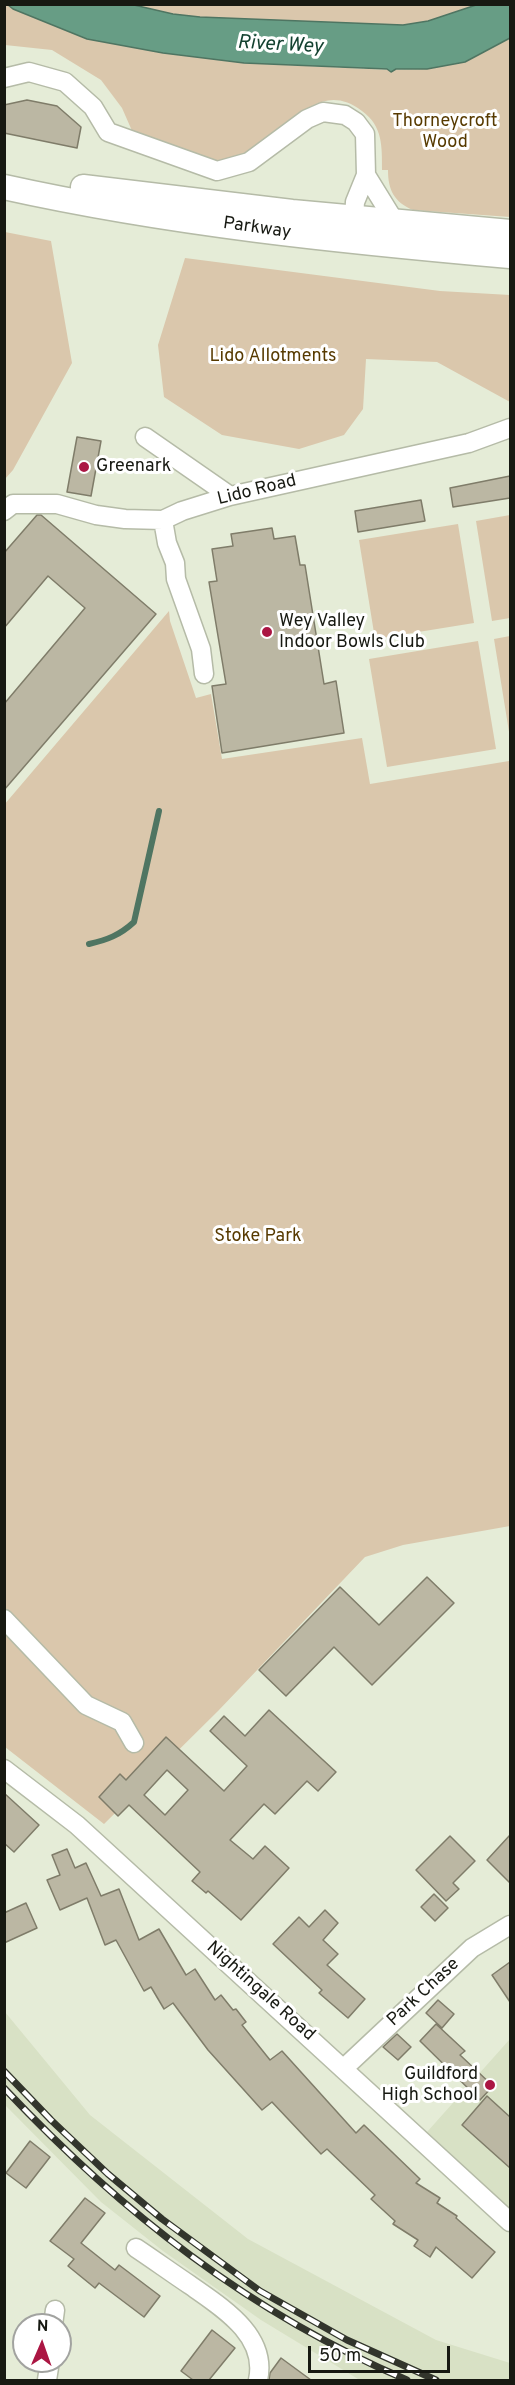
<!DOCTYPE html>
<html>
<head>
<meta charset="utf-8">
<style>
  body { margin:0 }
  #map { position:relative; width:515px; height:2385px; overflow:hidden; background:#e5ecd7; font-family:Overpass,sans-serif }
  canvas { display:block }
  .frame { position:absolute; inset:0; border:6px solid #171912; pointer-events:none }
  .north { position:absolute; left:12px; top:2313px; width:60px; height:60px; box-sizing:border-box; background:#fff; border:2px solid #a2a3a0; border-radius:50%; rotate:2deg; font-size:16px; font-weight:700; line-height:24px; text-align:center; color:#171912 }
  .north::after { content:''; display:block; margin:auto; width:21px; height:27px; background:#ab1643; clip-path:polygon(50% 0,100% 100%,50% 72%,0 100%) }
  .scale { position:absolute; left:308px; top:2346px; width:142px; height:27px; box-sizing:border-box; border:3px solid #171912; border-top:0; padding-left:8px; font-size:18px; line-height:21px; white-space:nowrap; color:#171912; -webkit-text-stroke:4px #fff; paint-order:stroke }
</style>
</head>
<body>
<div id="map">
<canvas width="515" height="2385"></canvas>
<div class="frame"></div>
<div class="north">N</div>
<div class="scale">50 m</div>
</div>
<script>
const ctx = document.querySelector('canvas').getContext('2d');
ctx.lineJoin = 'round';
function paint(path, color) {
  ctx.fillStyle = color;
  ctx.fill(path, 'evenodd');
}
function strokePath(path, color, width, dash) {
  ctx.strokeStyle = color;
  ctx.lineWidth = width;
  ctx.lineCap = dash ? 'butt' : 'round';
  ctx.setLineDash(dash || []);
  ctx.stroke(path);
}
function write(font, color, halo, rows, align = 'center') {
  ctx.font = font + ' Overpass,sans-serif';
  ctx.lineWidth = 6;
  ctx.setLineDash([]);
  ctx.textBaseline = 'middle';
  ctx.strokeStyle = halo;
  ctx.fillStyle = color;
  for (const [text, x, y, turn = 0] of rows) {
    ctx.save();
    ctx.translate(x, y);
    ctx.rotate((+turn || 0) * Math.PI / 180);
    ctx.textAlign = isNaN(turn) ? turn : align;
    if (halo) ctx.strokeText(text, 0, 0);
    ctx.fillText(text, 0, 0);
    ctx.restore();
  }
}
paint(new Path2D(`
  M5 2012 90 2115 248 2239 436 2340 510 2363V2380L358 2379 261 2320 163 2251 101 2202 5 2105Z
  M510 2039V2209L427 2132Z`), '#d8e1c5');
paint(new Path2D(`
  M5 4 136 47 163 53 244 63 390 70 427 69 465 62 510 38V217L413 210C394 202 388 190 388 170H382C382 147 383 126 362 111 316 76 286 135 252 154 244 159 234 161 226 164L133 133 122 108 101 80 52 50 5 45Z
  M134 5H476L428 21 403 25 200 17 173 14Z
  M5 232 51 241 72 363 13 470 5 479Z
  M185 258 440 291 510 295V402L437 362 366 359 363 409 344 435 299 449 222 435 164 397 158 345Z
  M510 515V618L492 621 476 521Z
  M458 524 474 623 375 639 359 540Z
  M169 611 170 621 196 698 211 694 222 759 362 738 370 784 509 761 510 759V1526L403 1545 365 1557 218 1711 104 1824 5 1747 4 805Z
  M510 636V738L494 639Z
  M478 641 496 749 387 767 369 659Z`), '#dac7ac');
const water = new Path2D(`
  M8 5H134L173 14 200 17 403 25 428 21 476 5H510V38L465 62 427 69H396L391 72 387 69 244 63 163 53 87 39 13 9Z`);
paint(water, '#679d85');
strokePath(water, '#4f7562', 1.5);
strokePath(new Path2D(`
  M89 944C107 940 120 935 134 922L159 811`), '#4f7562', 6);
const building = new Path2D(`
  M27 100 57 106 81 127 77 148 4 133V105Z
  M77 437 101 441 91 496 67 492Z
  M510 476V498L453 507 450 488Z
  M421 500 425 521 358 532 355 511Z
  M37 515H41L156 614 4 790V704L85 608 48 576 4 628V553Z
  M272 528 274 539 295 536 300 565H305L324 684 336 681 344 733 222 753 212 686 226 684 209 582 217 581 212 549 233 546 231 534Z
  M427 1577 454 1603 372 1685 334 1647 286 1696 259 1670 340 1587 379 1625Z
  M269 1710 336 1772 318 1791 307 1781 275 1814 264 1804 230 1840 253 1859 265 1846 289 1868 241 1920 208 1891 206 1893 192 1881 200 1872 129 1805 118 1816 99 1797 120 1774 126 1780 166 1737 224 1791 247 1766 210 1731 224 1716 245 1736ZM167 1770 188 1790 165 1815 144 1795Z
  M4 1793 39 1825 14 1852 4 1843Z
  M510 1835V1883L487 1860Z
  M450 1836 475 1861 453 1883 459 1889 446 1901 416 1870Z
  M67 1849 75 1868 86 1863 101 1896 119 1889 139 1940 159 1929 186 1975 195 1969 215 2000 221 1995 233 2010 236 2009 246 2022 242 2025 270 2060 282 2051 356 2133 364 2125 420 2179 416 2183 440 2198 437 2203 457 2216 456 2218 495 2252 472 2278 436 2247 430 2257 414 2246 418 2240 393 2224 395 2221 371 2199 375 2195 327 2149 321 2154 272 2102 262 2110 208 2050 173 2003 164 2009 151 1987 144 1991 116 1940 105 1945 87 1898 60 1910 47 1880 60 1875 52 1855Z
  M434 1894 448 1908 435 1921 421 1907Z
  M26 1903 37 1928 4 1943V1913Z
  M325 1910 338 1923 323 1940 338 1954 327 1965 365 1999 348 2018 319 1993 322 1990 273 1944 299 1917 309 1927Z
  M510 1962V2002L492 1975Z
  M438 2000 454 2014 442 2028 426 2013Z
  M436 2024 465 2051 460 2055 493 2086 480 2100 420 2041Z
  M397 2034 411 2047 398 2060 383 2047Z
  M487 2096 510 2117V2168L462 2125Z
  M30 2141 50 2157 26 2188 6 2173Z
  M85 2198 105 2213 81 2243 115 2270 119 2265 160 2296 144 2317 99 2283 95 2288 68 2266 74 2259 50 2241Z
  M212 2330 235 2348 209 2380H193L181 2371Z
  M281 2358 311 2380H269L270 2373Z`);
paint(building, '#bbb7a3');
strokePath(building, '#7f7c69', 1.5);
const minor = new Path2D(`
  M4 78 29 72 65 82 93 107 108 132 217 171 249 162 307 119 323 112 345 115 356 122 365 134 366 175 355 202 354 218 362 227
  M366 175 395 222
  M145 437 230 496
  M4 511 13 504H57L96 515 125 519 163 520 182 511 230 496 469 443 510 428
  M163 520 167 543 175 563 176 579 201 649 204 674
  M4 1619 86 1705 122 1722 134 1743
  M4 1769 77 1825 510 2222
  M343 2069 472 1948 510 1925
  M136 2248C154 2260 172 2273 190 2285 221 2307 268 2335 258 2380
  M53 2325 55 2310
  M47 2380 50 2361`);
const major = new Path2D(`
  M4 187C171 224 341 241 510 256
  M83 187 292 212 510 232`);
strokePath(minor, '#b5bba7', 21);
strokePath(major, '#b5bba7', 27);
strokePath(minor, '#fff', 18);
strokePath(major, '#fff', 24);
const rail = new Path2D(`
  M4 2071 51 2120 108 2174 162 2219 260 2291 347 2340 436 2380
  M4 2088C121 2212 250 2313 407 2380`);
strokePath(rail, '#32352c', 7);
strokePath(rail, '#fff', 4.5, [14]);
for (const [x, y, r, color] of [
  [84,467,6,"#ab1643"],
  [267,632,6,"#ab1643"],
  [490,2085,6,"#ab1643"]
]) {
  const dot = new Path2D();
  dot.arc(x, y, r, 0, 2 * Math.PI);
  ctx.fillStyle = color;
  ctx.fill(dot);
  strokePath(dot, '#fff', 2);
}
write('18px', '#573a00', '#fff', [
  ["Thorneycroft",445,122],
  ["Wood",445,143],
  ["Lido Allotments",273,357],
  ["Stoke Park",258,1237]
]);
write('18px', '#171912', '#fff', [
  ["Parkway",257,229,8],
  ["Lido Road",257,491,-14],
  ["Nightingale Road",260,1992,42],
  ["Park Chase",424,1993,-43]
]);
write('18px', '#171912', '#fff', [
  ["Greenark",96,467],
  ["Wey Valley",279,622],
  ["Indoor Bowls Club",279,643],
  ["Guildford",478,2075,"right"],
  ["High School",478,2096,"right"]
], 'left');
write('italic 20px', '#144231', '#fff', [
  ["River Wey",280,46,3]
]);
</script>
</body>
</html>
